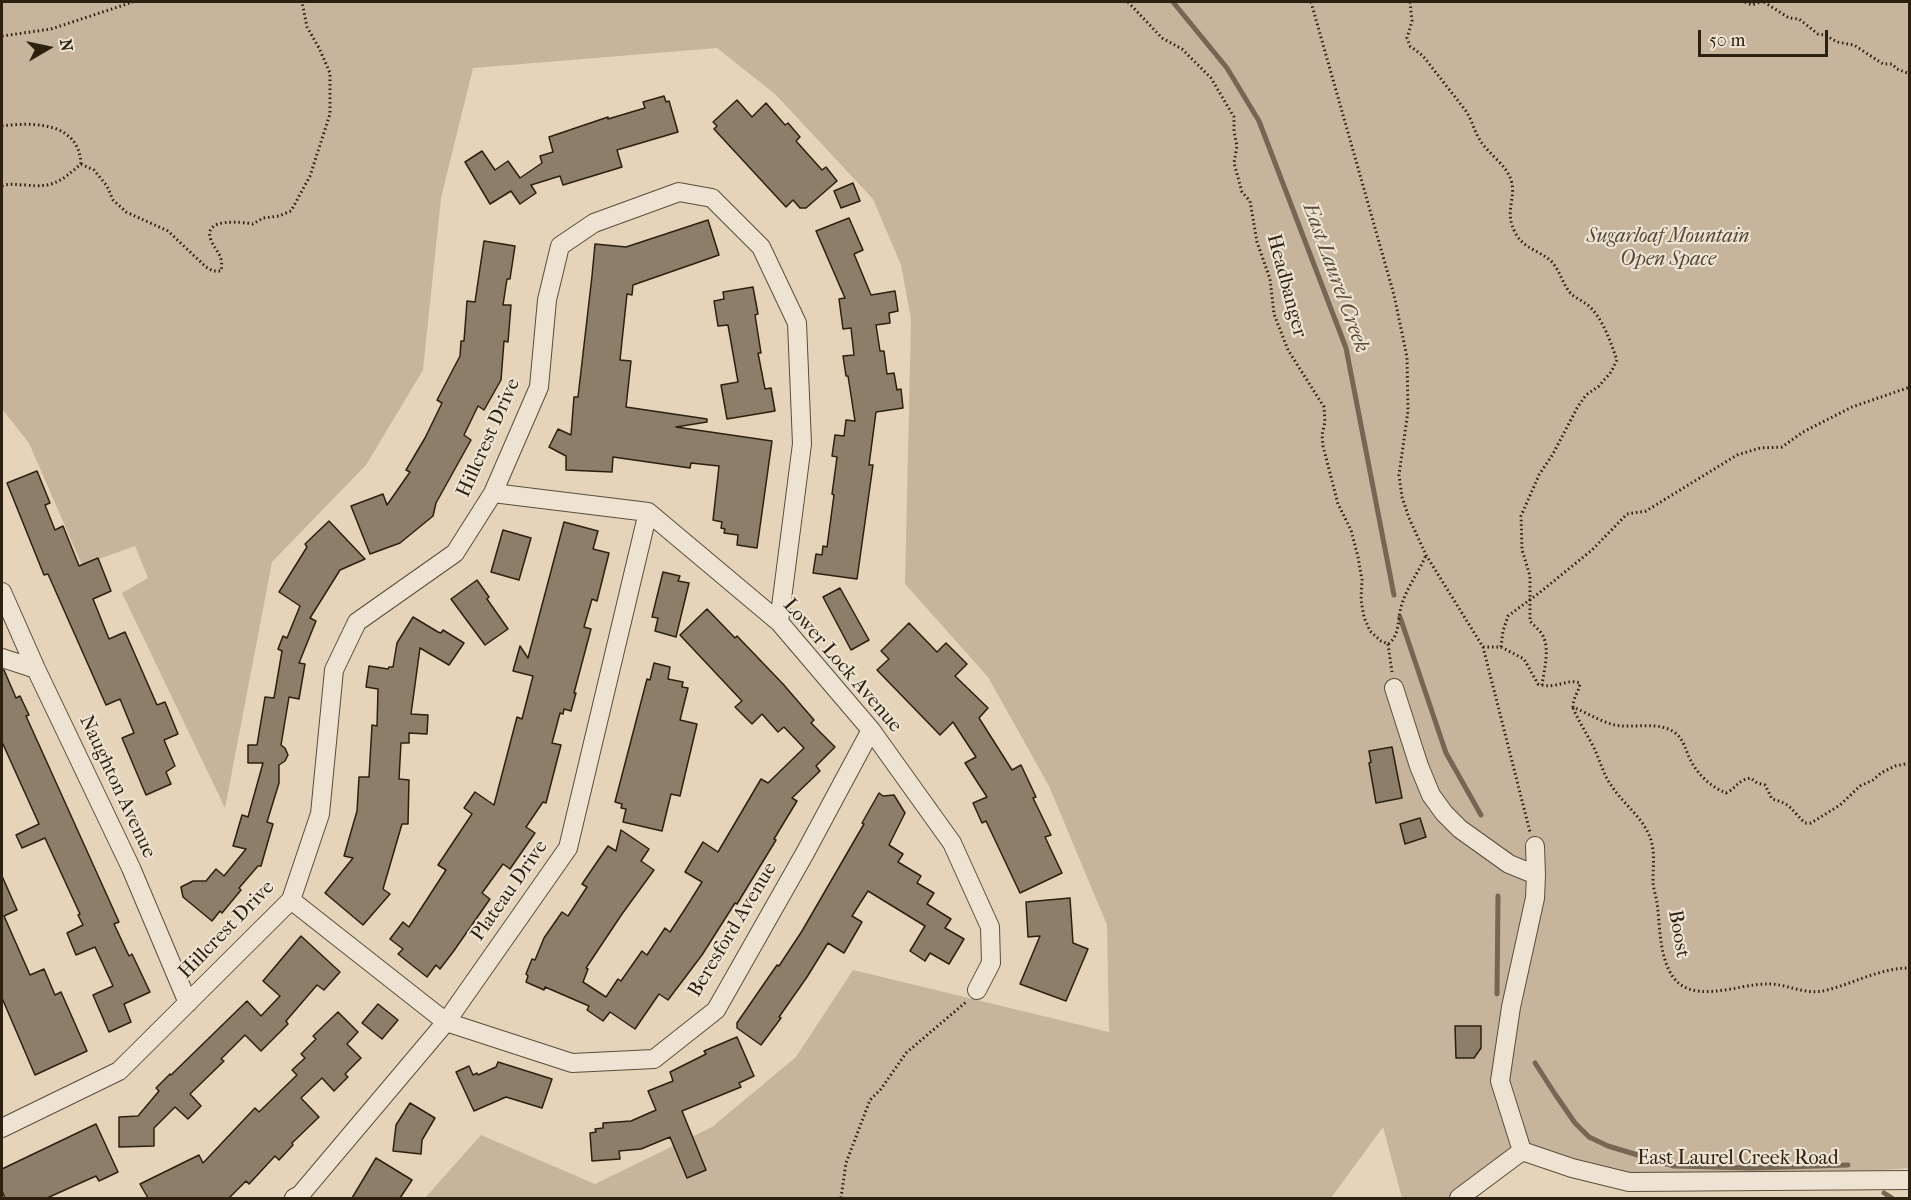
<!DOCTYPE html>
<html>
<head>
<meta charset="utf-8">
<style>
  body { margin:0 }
  #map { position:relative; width:1911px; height:1200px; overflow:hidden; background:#e5d4b9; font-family:"IM FELL French Canon",serif }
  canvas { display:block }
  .frame { position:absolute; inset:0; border:3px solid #2c2011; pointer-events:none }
  .north { position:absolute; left:18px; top:18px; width:60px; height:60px; -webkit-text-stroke:4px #eee3d2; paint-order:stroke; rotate:81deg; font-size:16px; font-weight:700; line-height:24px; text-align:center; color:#2c2011 }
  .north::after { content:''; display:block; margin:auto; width:21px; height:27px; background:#2c2011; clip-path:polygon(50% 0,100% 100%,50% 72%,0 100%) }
  .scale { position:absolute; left:1698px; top:30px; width:130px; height:27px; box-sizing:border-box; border:3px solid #2c2011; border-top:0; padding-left:8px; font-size:18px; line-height:21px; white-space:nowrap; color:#2c2011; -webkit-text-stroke:4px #eee3d2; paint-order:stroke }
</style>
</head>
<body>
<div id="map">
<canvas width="1911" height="1200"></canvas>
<div class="frame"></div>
<div class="north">N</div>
<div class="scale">50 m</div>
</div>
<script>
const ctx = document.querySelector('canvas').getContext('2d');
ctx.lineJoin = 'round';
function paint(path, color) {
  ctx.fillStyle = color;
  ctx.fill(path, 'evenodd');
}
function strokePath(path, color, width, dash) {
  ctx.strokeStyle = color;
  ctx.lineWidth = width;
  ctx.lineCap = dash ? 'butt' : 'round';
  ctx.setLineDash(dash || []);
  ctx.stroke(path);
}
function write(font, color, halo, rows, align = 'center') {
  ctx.font = font + ' "IM FELL French Canon",serif';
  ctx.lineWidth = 4.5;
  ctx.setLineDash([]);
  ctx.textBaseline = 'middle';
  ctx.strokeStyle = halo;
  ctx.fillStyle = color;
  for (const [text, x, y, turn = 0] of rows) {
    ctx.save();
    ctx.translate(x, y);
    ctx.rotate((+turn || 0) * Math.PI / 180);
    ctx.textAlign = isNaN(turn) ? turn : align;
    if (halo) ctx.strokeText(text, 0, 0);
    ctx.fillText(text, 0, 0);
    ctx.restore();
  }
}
paint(new Path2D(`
  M2 2H1909V1168L1628 1188 1523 1159 1470 1198H1402L1383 1127 1331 1198H425L481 1135 595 1184 712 1127 796 1057 853 970 1109 1032 1107 925 1049 786 988 677 905 584 911 319 901 265 873 199 775 94 717 48 473 68 441 198 423 370 366 465 272 562 225 808 122 593 148 578 135 546 82 565 29 443 2 409Z`), '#c6b59c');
strokePath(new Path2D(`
  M1173 2 1227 68 1259 121 1346 348 1394 595
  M1400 617 1446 753 1481 815
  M1497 994 1498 896
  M1535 1063 1555 1094 1575 1123 1589 1137 1608 1146 1674 1166 1752 1168 1848 1165
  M1884 1193 1892 1198`), '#756754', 5);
const building = new Path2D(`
  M664 96 666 102 669 101 678 132 617 150 622 167 563 185 560 176 531 185 536 193 520 204 511 191 490 204 465 162 482 151 495 170 508 161 520 178 542 163 540 156 553 152 549 137 608 117V119L645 108 643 102Z
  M737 100 752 117 766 103 785 125 788 123 800 137 796 141 822 170 826 167 837 181 806 208H800L793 200 786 207 714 129 717 126 713 122Z
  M853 183 860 201 841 208 834 191Z
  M849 218 863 250 854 254 871 295 895 291 898 311 889 313 890 323 876 325 880 351H884L887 374 894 373 897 390 901 389 903 408 876 412 869 465H873L857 579 813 573 816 554 822 555 823 546 827 547 834 495 832 494 837 457 832 456 835 435 844 436 846 420 855 421 848 376H846L843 356 854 355 851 328 843 329 839 299 845 298 816 231Z
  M708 220 719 255 633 285 632 295 627 294 620 360 631 361 626 407 707 419V422L676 427 772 441 757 548 737 545 738 535 724 533 725 529 721 528 722 522 713 520 719 466 691 463 690 468 613 457 612 472 566 470V456L549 447 558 429 571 435 574 397H578L592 276 595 244 626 247Z
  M484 241 515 246 510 279H507L503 305H511L508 342 504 341 501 380 484 410 478 406 464 435 471 440 436 503 433 516 400 543 370 554 351 506 383 494 387 505 410 472 406 470 425 438 442 403 437 400 460 356 461 341H464L467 301 475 302Z
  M753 287 758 314 755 315 761 353H758L765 389 771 388 775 411 727 419 721 385 738 382 728 325 718 326 714 301 724 299 723 292Z
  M37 471 50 503 45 505 55 530 63 526 79 566 98 558 111 591 93 599 109 639 125 632 157 705 165 702 178 734 164 740 175 766 166 772 171 784 146 795 122 738 134 733 120 699 106 705 48 574 44 575 7 483Z
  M329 521 365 559 340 570 310 618 316 621 299 663 305 664 299 699 289 697 281 745 285 748 288 755 285 761 279 765V783L267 822 273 824 261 866H258L239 888 241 890 222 913 220 911 212 921 183 897 181 887 193 881H206L216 869 224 876 246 849 233 846 242 815 248 817 263 763H248V745H257L265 697 274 698 282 651 278 649 283 636 287 638 300 606 279 592 307 547 305 544Z
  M564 522 598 531 593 549 609 553 597 601 592 599 584 627 591 629 574 693H576L571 711 564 709 563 714 560 713 552 743 561 745 546 803 543 802 526 827 535 833 510 869 503 864 482 893 490 899 453 952 440 969 436 965 427 977 398 954 403 949 390 939 403 922 409 927 446 870 438 865 472 814 464 808 475 792 494 805 517 717 522 719 533 676 513 671 520 646 528 658Z
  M503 530 531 538 519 580 491 572Z
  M663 572 680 576 678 581 689 583 676 637 655 631 658 618 652 617Z
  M477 580 489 597 487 599 508 629 485 645 451 599Z
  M840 588 869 640 851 650 823 597Z
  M707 609 735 638 737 636 783 684 814 720 811 723 835 747 816 766 820 771 792 798 797 801 774 839 776 840 737 904 735 903 702 955 668 1000 659 994 635 1029 610 1012 603 1021 587 1010 589 1006 545 987 544 990 526 982 528 976 526 974 532 959 535 960 544 938 562 912 568 916 587 887 582 884 608 846 616 851 621 830 649 849 641 861 654 870 622 914 586 968 588 969 583 982 606 997 618 979 621 981 642 951 647 955 665 928 670 932 687 906 702 882 685 872 703 842 718 852 761 779 768 783 804 748 784 727 778 732 762 714 752 724 735 707 742 701 680 635Z
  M413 617 438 632 441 633 443 630 464 643 449 665 420 648 411 714 428 715 427 734 409 733V743H401L399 779 409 780 408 824H402L383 889 390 894 363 925 325 893 353 858 344 856 357 811 359 777H369L372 725 377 726 378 689 366 687 369 666 388 669 389 667H393L397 643Z
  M909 623 937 652 946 643 967 664 955 676 988 708 979 718 1012 770 1021 765 1036 797 1033 798 1051 835 1045 837 1062 873 1020 893 986 821 982 823 973 803 987 797 965 763 976 757 953 722 940 735 877 670 889 659 881 651Z
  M654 663 670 667 668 679 683 682 682 687 688 688 680 720 697 724 680 796 671 794 662 831 623 822 626 809 621 808 622 804 615 802 647 679 650 680Z
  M2 670H4L16 698 20 696 29 715 26 716 119 922 114 924 129 956 132 954 150 992 124 1004 131 1022 109 1032 93 995 113 986 95 947 76 955 67 933 83 925 78 915 80 914 45 838 22 848 16 835 39 824 2 742Z
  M1392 747 1402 798 1376 803 1369 763 1371 762 1369 751Z
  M879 793 883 796 894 795 905 813 889 845 903 854 898 862 921 876 917 883 934 893 927 904 951 919 945 928 964 939 949 964 930 953 925 961 910 951 925 926 868 891 852 916 862 922 844 953 828 943 807 977 779 1017 781 1018 761 1045 737 1028V1023L777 965 779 966 802 931 864 824 862 823Z
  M1420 818 1426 837 1405 844 1400 824Z
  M2 876 17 910 4 916 30 975 44 969 55 995 61 992 87 1051 35 1075 2 998Z
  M1070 898 1073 943 1088 949 1066 1001 1020 984 1040 936 1028 937 1026 902Z
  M301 936 340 972 324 990 317 985 286 1021 288 1024 261 1051 245 1035 221 1059 224 1061 190 1094 201 1106 188 1119 175 1107 154 1128V1146L119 1147V1117L138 1116 159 1091 156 1088 170 1074 171 1075 247 1001 261 1016 280 996 263 981Z
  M378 1004 398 1020 382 1039 362 1023Z
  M338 1012 358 1032 347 1044 361 1058 345 1074 348 1077 334 1091 322 1078 301 1098 319 1117 292 1143 293 1145 279 1160 275 1156 249 1184 246 1181 229 1198H148L140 1184 199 1155 203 1163 255 1108 259 1112 297 1075 292 1070 305 1058 301 1054 316 1039 313 1036Z
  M1455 1026H1481V1048L1474 1058H1456Z
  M737 1037 754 1076 739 1083 741 1087 682 1111 706 1170 687 1178 670 1137 641 1149 619 1151 620 1159 592 1161 590 1133 596 1132 595 1129 603 1128V1123L631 1121 656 1110 648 1091 673 1081 670 1072 706 1054 704 1051Z
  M498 1062 552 1079 542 1108 506 1097 474 1111 456 1072 469 1066 473 1075 477 1073 478 1075 496 1067Z
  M410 1103 435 1118 422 1140 421 1154 393 1151 396 1125Z
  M96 1124 118 1172 99 1181 96 1176 47 1198H5L2 1191V1169Z
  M376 1158 412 1180 400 1198H352Z`);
paint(building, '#8c7e68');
strokePath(building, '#2c2011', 1.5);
const street = new Path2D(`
  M493 493 648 512 779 622 871 730 952 843 990 927 991 963 977 990
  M2 592 36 669 131 868 188 1003
  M2 658 36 669
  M1394 688 1419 766 1431 795 1444 813 1460 829 1509 864 1536 875
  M291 900 446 1022 572 1063 654 1059 716 1010 805 853 871 730
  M2 1128 119 1071 291 900 320 814 334 670 357 622 455 553 493 493 539 387 547 300 560 246 594 223 679 192 712 198 761 247 797 323 802 444 779 622
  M1522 1151 1572 1168 1629 1182 1910 1180
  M1522 1151 1500 1081 1511 1007 1535 898 1536 875 1535 846
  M294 1198 300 1195 446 1022 568 848 648 512
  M1459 1198 1522 1151`);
strokePath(street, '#5a4d3b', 20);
strokePath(new Path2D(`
  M1128 2 1162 38 1182 49 1211 78 1234 117V132L1237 146 1234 163 1242 192 1250 201 1257 242 1270 279 1274 314 1288 350 1324 407 1325 422 1322 435 1323 446 1338 504 1351 530 1358 557 1362 580 1361 600 1364 617 1370 631 1381 641 1388 644C1401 635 1397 617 1402 604 1407 587 1419 572 1426 555
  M1311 2 1394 295 1407 357 1408 411 1399 475 1402 497 1409 518 1426 555 1483 647 1530 832
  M1410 2 1412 21 1407 38 1410 46 1423 56 1466 111C1472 120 1474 131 1480 140 1488 154 1506 164 1511 180 1517 199 1503 211 1516 234 1524 249 1541 251 1552 262 1559 270 1562 281 1568 290 1573 298 1583 300 1590 307 1604 321 1610 341 1617 360L1611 372 1599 386 1586 395 1577 408 1553 454 1539 475 1521 516 1522 550 1530 576V621C1534 626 1540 630 1543 636 1550 650 1544 670 1542 685
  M1745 2 1752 5 1760 2
  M1764 2 1789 18 1799 19 1818 34 1825 35 1837 42 1854 45 1883 64H1892L1897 69 1910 74
  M2 36 51 29 133 2
  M2 126C34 122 79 122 81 164
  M81 164 94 170 107 186 113 200 126 212 168 231 206 267 213 271H221C224 255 216 252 211 240 202 217 242 222 253 224L263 218 279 216 291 211 310 176 330 114V73L319 48 307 27 302 2
  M2 186C9 183 17 185 25 185 53 188 60 182 81 164
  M1388 644 1392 672
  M1483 647H1501L1503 631 1508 616 1539 593 1592 550 1627 514 1646 511 1737 455 1760 448 1782 447 1803 432 1852 407 1910 387
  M1501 647 1524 659 1538 684C1557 690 1566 678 1580 683 1579 692 1573 697 1573 707 1585 712 1598 720 1611 724 1631 730 1656 720 1674 732 1684 739 1685 749 1690 759 1697 774 1711 787 1726 793 1737 788 1737 780 1751 778L1757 783 1765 785 1772 799C1792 804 1791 810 1805 823H1811L1840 805 1860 786 1873 780 1881 773 1895 766 1910 763
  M1573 708C1579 722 1587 734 1594 748 1600 760 1603 774 1611 785 1623 804 1644 818 1651 840 1655 854 1653 867 1653 881 1653 888 1656 896 1657 903 1660 924 1659 950 1669 970 1687 1009 1737 983 1769 984 1788 984 1806 996 1827 990 1855 983 1880 968 1910 968
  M841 1198 846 1163 870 1100 881 1089 906 1053 966 1002`), '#2c2011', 3, [1.5, 3]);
strokePath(street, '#eee3d2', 18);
write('italic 20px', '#524534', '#eee3d2', [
  ["Sugarloaf Mountain",1668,237],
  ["Open Space",1668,260]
]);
write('20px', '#2c2011', '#eee3d2', [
  ["Headbanger",1286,286,75],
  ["Hillcrest Drive",489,438,-66],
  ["Lower Lock Avenue",842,666,49],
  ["Naughton Avenue",117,787,65],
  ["Plateau Drive",510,891,-55],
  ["Hillcrest Drive",227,930,-46],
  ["Beresford Avenue",733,930,-59],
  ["Boost",1678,934,80],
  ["East Laurel Creek Road",1738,1159]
]);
write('italic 21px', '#574a38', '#eee3d2', [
  ["East Laurel Creek",1335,278,70]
]);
</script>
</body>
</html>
